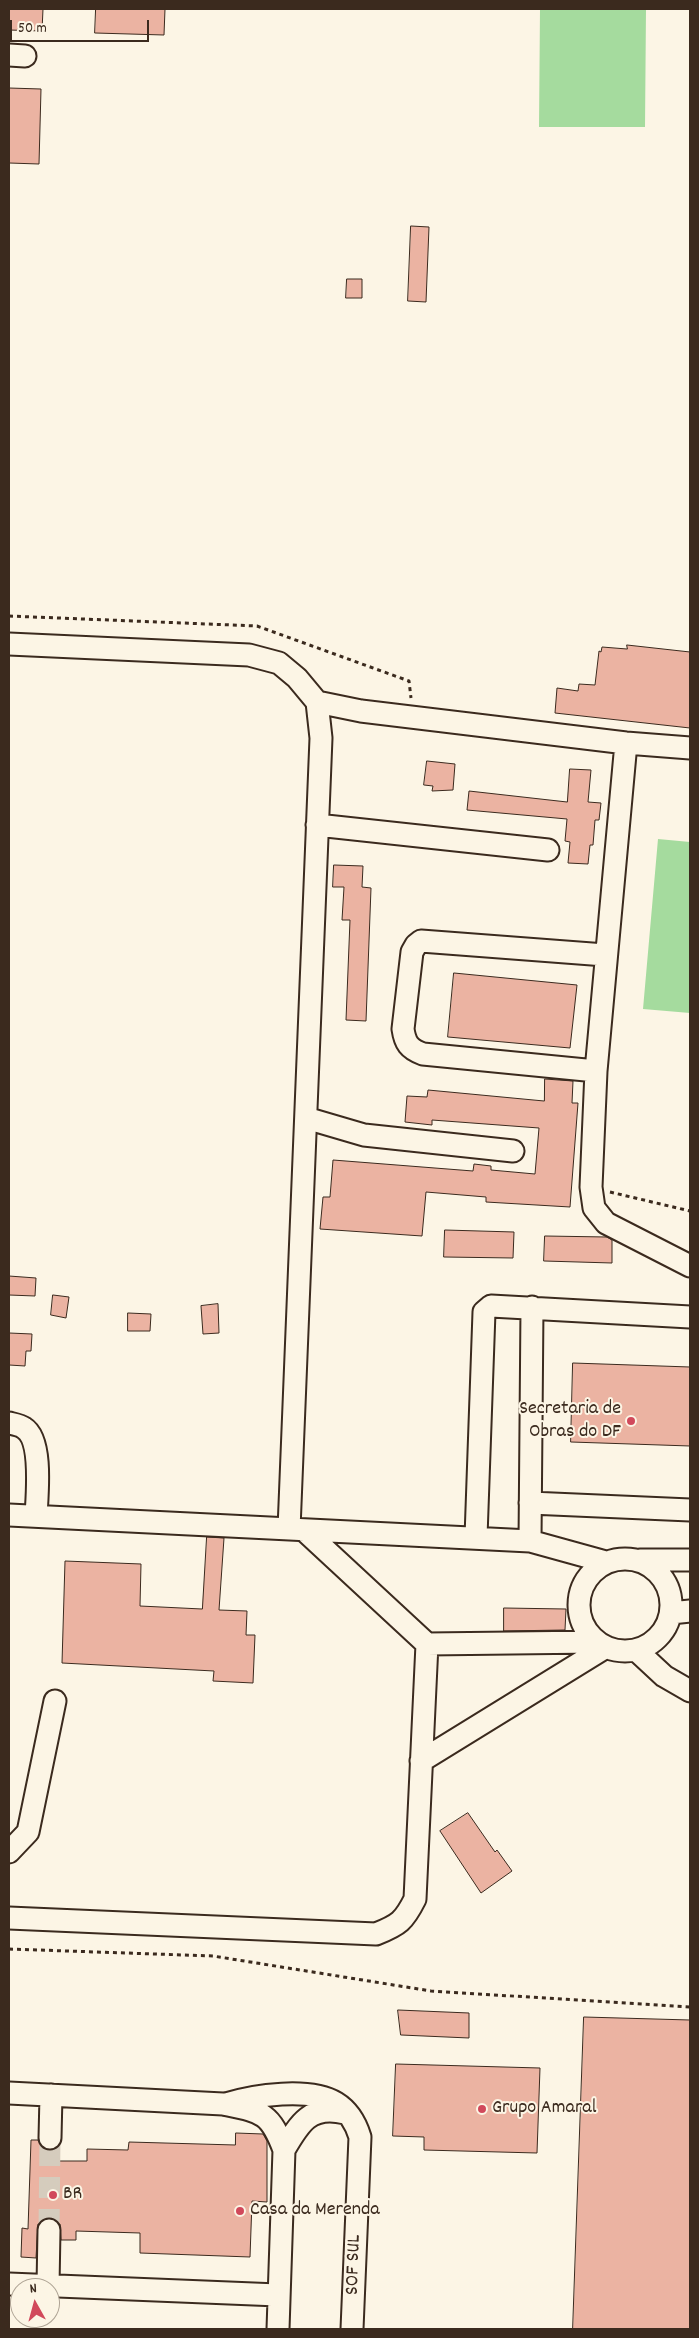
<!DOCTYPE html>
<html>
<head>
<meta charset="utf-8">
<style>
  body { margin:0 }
  #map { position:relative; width:699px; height:2338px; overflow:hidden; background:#fcf5e5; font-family:Dekko,sans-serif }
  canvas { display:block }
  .frame { position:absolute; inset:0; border:10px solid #3b2a1e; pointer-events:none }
  .north { position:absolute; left:10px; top:2278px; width:50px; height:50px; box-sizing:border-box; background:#fcf5e5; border:1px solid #afa495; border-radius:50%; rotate:353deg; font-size:14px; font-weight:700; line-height:20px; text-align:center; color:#3b2a1e }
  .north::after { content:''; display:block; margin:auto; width:18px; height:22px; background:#d1495b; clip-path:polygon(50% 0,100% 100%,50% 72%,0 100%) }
  .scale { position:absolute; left:10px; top:20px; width:139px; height:22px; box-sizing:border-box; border:2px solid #3b2a1e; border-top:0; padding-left:6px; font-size:15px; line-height:18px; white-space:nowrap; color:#3b2a1e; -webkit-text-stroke:4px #fcf5e5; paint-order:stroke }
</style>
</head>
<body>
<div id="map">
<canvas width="699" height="2338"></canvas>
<div class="frame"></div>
<div class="north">N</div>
<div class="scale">50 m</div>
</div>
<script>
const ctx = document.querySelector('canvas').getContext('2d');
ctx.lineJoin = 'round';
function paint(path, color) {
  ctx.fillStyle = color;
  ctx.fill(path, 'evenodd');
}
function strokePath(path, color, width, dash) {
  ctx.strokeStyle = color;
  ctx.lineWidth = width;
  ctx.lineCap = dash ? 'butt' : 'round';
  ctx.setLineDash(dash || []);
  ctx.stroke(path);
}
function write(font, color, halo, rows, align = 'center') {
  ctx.font = font + ' Dekko,sans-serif';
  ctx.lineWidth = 4;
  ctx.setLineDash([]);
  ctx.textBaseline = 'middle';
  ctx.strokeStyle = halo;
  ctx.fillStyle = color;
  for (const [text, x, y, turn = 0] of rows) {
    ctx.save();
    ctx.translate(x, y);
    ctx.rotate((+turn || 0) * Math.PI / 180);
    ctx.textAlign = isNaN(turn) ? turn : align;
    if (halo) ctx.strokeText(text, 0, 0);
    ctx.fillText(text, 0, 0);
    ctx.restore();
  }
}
paint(new Path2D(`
  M540 9H646L645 127H539Z
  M658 839 690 842V1013L643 1009Z`), '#a5db9e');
const building = new Path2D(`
  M9 9H43L42 31 9 30Z
  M96 9H165L164 35 95 33Z
  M9 88 41 89 39 164 9 163Z
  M411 226 429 227 426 302 408 301Z
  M347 279H362V298H346Z
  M627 645 690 652V728L555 713 557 688 578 691 579 684 595 685 599 651 601 652 602 647 627 649Z
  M427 761 455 764 453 790 432 791 433 786 424 785Z
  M570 769 591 770 588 802 601 803 599 820H595L593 845H590L588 864 568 863 570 842 565 841 567 819 467 810 469 791 567 802Z
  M334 865 363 866 362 887 371 888 366 1021 346 1020 350 920H342L344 887H333Z
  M454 973 577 985 570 1048 448 1037Z
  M545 1079 573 1081 572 1103H578L570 1207 486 1202V1197L426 1192 422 1236 320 1229 323 1197H330L333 1160 473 1171 474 1164 491 1166V1170L535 1174 539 1128 432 1120V1125L405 1122 407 1096 427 1097 428 1090 544 1101Z
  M445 1230 514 1232 513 1258 444 1257Z
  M545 1236 607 1237 612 1240V1263L544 1261Z
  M9 1276 36 1278 35 1296 9 1295Z
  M53 1295 69 1297 66 1318 51 1315Z
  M218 1304 219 1333 203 1334 201 1306Z
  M128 1313 151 1314 150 1331H128Z
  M9 1333 32 1334 31 1351H26L25 1366 9 1365Z
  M573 1363 690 1367V1446L571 1442Z
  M207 1537 224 1538 219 1610 247 1611 246 1635H255L253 1683 213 1681 214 1671 62 1663 65 1561 141 1564 140 1606 202 1609Z
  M504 1608 566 1609 565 1630 504 1631Z
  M468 1813 495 1852 497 1850 512 1871 481 1893 440 1831Z
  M398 2010 469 2013V2038L401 2035Z
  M584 2017 690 2020V2329H573Z
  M396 2064 540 2068 537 2153 424 2150V2137L393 2136Z
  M236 2133 263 2134 267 2141V2202L252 2201 250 2257 140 2253V2233L76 2231V2240H61L60 2224 49 2218 38 2224 36 2258 21 2257 22 2228 28 2229 31 2140H38L44 2149H56L55 2161H87V2149L128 2150 129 2142 235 2145Z`);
paint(building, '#ebb3a2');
strokePath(building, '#3b2a1e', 1);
strokePath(new Path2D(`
  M49 2230 50 2138`), '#d5ccbd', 21, [21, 11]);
const minor = new Path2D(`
  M9 55 25 56
  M9 644 249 655 279 663 297 678 317 702 321 738 289 1529
  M317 702 361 711 626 743 690 748
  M626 743 596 1071 591 1187 594 1208 606 1223 690 1266
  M317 825 548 850
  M596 1071 423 1054C409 1049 405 1043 403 1029L412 952 416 945 421 941 605 955
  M306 1118 364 1135 513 1151
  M9 1423C13 1424 20 1425 24 1428 43 1440 37 1495 36 1516
  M530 1503 690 1510
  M9 1515 530 1541 606 1562
  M304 1530 427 1644 597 1642
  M476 1537 484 1312 491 1306 690 1317
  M530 1541 532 1307
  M579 1605a46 46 0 1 1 92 0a46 46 0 1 1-92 0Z
  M640 1560H690
  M671 1613 690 1611
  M636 1650 664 1676 690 1691
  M421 1761 606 1647
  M9 1852 28 1832 55 1701
  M9 1918 376 1934C399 1925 404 1921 415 1899L427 1644
  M9 2093 223 2104C262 2112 270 2112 284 2150L278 2329
  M226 2104C254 2095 310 2087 336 2103 349 2111 356 2124 360 2137L352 2329
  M50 2138 51 2095
  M284 2150C299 2124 310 2104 345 2113
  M9 2284 278 2295
  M48 2286 49 2230`);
strokePath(minor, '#3b2a1e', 25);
strokePath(new Path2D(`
  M9 616 257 626 409 681 411 698
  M610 1192 690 1211
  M9 1949 213 1956 431 1991 690 2007`), '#3b2a1e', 3, [4, 4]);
strokePath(minor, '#fcf5e5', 21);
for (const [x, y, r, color] of [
  [631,1421,5,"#d1495b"],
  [482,2109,5,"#d1495b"],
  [53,2195,5,"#d1495b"],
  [240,2211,5,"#d1495b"]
]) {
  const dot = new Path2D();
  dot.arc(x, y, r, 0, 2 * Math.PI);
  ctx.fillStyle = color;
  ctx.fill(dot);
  strokePath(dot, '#fcf5e5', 2);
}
write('20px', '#3b2a1e', '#fcf5e5', [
  ["Secretaria de",621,1410,"right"],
  ["Obras do DF",621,1433,"right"],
  ["Grupo Amaral",492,2109],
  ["BR",63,2195],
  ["Casa da Merenda",250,2211]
], 'left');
write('20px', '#3b2a1e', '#fcf5e5', [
  ["SOF SUL",355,2265,-88]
]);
</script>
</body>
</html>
